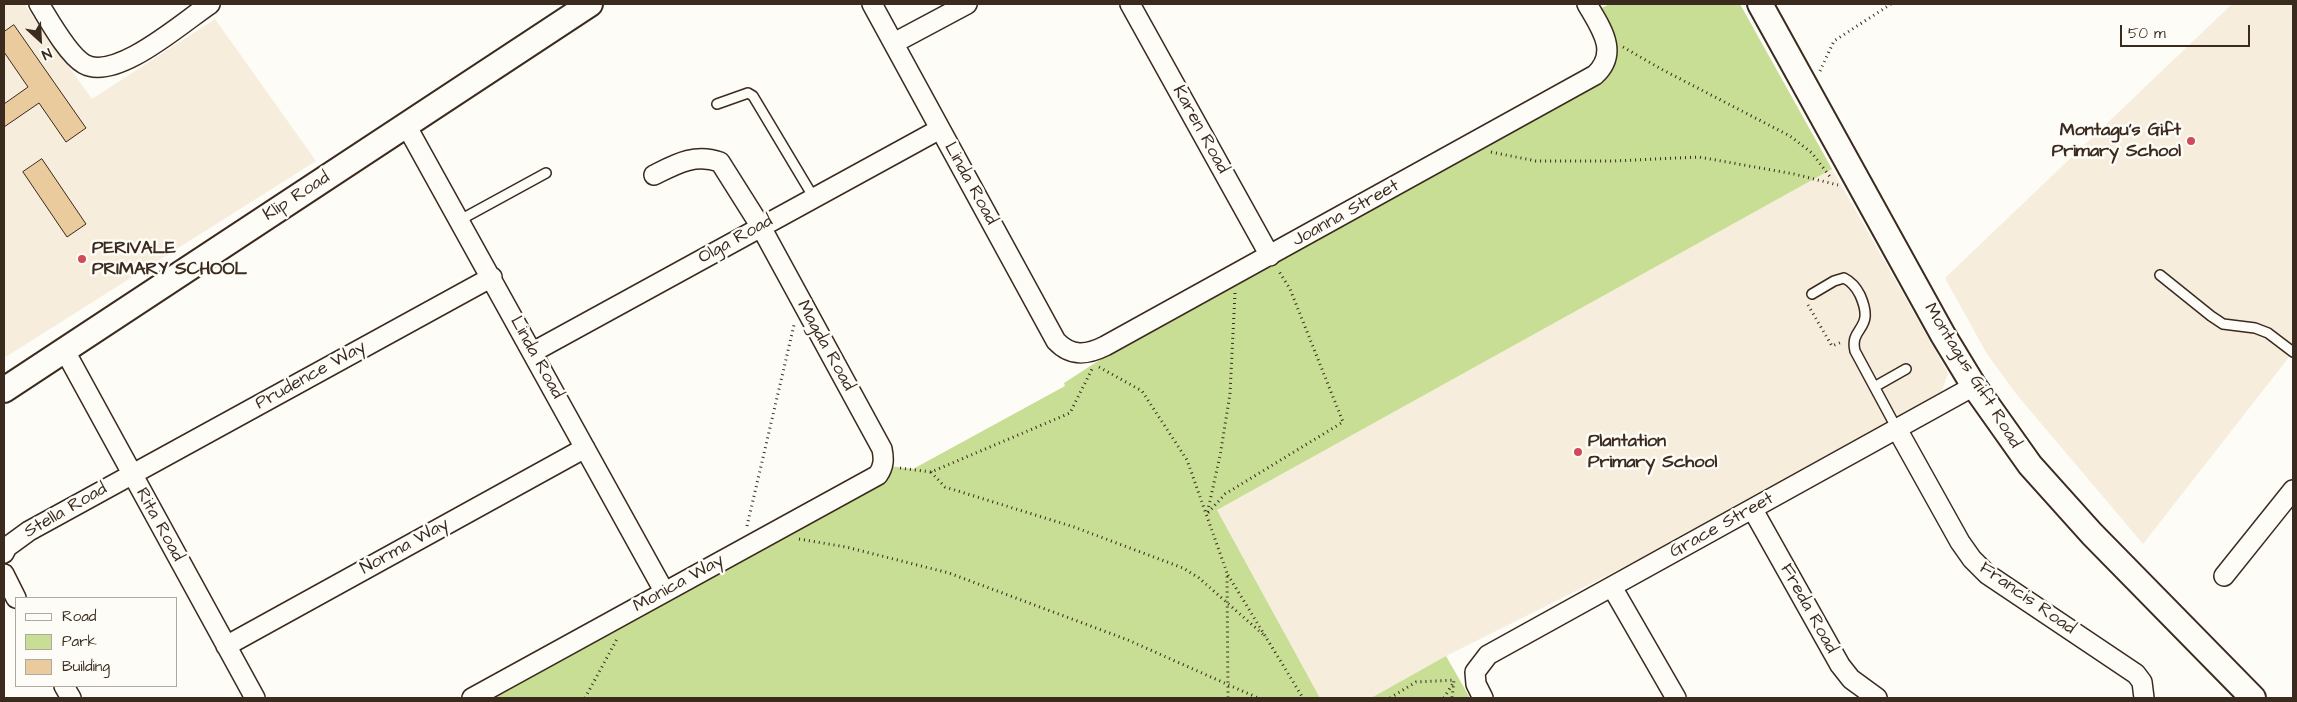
<!DOCTYPE html>
<html>
<head>
<meta charset="utf-8">
<style>
  body { margin:0 }
  #map { position:relative; width:2297px; height:702px; overflow:hidden; background:#fdfcf7; font-family:"Architects Daughter",sans-serif }
  canvas { display:block }
  .frame { position:absolute; inset:0; border:5px solid #3b2a1e; pointer-events:none }
  .legend { position:absolute; left:15px; top:597px; width:162px; height:90px; box-sizing:border-box; background:#fdfcf7; border:1px solid #afa8a0; margin:0; padding:6px 9px; list-style:none; font-size:15px; color:#3b2a1e }
  .legend li { display:flex; align-items:center; gap:10px; height:25px }
  .legend b { width:25px; border:1px solid #afa8a0 }
  .north { position:absolute; left:15px; top:15px; width:50px; height:50px; -webkit-text-stroke:4px #fdfcf7; paint-order:stroke; rotate:155deg; font-size:14px; font-weight:700; line-height:20px; text-align:center; color:#3b2a1e }
  .north::after { content:''; display:block; margin:auto; width:18px; height:22px; background:#3b2a1e; clip-path:polygon(50% 0,100% 100%,50% 72%,0 100%) }
  .scale { position:absolute; left:2120px; top:25px; width:130px; height:22px; box-sizing:border-box; border:2px solid #3b2a1e; border-top:0; padding-left:6px; font-size:15px; line-height:18px; white-space:nowrap; color:#3b2a1e; -webkit-text-stroke:4px #fdfcf7; paint-order:stroke }
</style>
</head>
<body>
<div id="map">
<canvas width="2297" height="702"></canvas>
<div class="frame"></div>
<ul class="legend">
<li><b style="height:6px;background:#fdfcf7"></b>Road</li>
<li><b style="height:14px;background:#c7de94"></b>Park</li>
<li><b style="height:14px;background:#eacb9d"></b>Building</li>
</ul>
<div class="north">N</div>
<div class="scale">50 m</div>
</div>
<script>
const ctx = document.querySelector('canvas').getContext('2d');
ctx.lineJoin = 'round';
function paint(path, color) {
  ctx.fillStyle = color;
  ctx.fill(path, 'evenodd');
}
function strokePath(path, color, width, dash) {
  ctx.strokeStyle = color;
  ctx.lineWidth = width;
  ctx.lineCap = dash ? 'butt' : 'round';
  ctx.setLineDash(dash || []);
  ctx.stroke(path);
}
function write(font, color, halo, rows, align = 'center') {
  ctx.font = font + ' "Architects Daughter",sans-serif';
  ctx.lineWidth = 5;
  ctx.setLineDash([]);
  ctx.textBaseline = 'middle';
  ctx.strokeStyle = halo;
  ctx.fillStyle = color;
  for (const [text, x, y, turn = 0] of rows) {
    ctx.save();
    ctx.translate(x, y);
    ctx.rotate((+turn || 0) * Math.PI / 180);
    ctx.textAlign = isNaN(turn) ? turn : align;
    if (halo) ctx.strokeText(text, 0, 0);
    ctx.fillText(text, 0, 0);
    ctx.restore();
  }
}
paint(new Path2D(`
  M4 4H24L92 99 215 19 316 161 4 358Z
  M2232 4H2293V352L2143 544 2017 395 1987 354 1945 278Z
  M1832 169 1948 373 1941 394 1644 557 1446 656 1371 698H1320L1217 510Z`), '#f7eddc');
paint(new Path2D(`
  M1610 4H1740L1832 169 1217 510 1320 698H484L888 466 913 469 1065 386 1064 383 1123 345 1599 83C1627 57 1615 37 1599 9Z
  M1446 656 1470 698H1371Z`), '#c7de94');
const building = new Path2D(`
  M14 25 86 128 66 142 39 103 4 127V104L28 87 4 52V32Z
  M42 159 86 224 67 237 23 172Z`);
paint(building, '#eacb9d');
strokePath(building, '#3b2a1e', 1);
const service = new Path2D(`
  M717 104 748 93 753 96 814 198
  M460 220 546 173
  M2160 275 2211 316 2223 324 2255 328 2268 333 2293 352
  M1812 294 1834 281 1844 278C1852 282 1856 287 1860 295 1876 331 1849 326 1855 351L1897 429
  M1876 386 1906 369`);
const minor = new Path2D(`
  M39 4C49 20 68 55 84 64 116 82 183 22 210 4
  M872 4 1056 341C1071 357 1087 355 1105 346L1595 75C1620 52 1600 27 1587 4
  M1130 4 1270 256
  M894 43 967 4
  M406 125 664 591
  M65 351 255 698
  M533 352 940 129
  M1897 429 1960 542 1972 559 1987 574 2136 674 2142 682 2144 698
  M1753 510 1840 665 1851 679 1877 698
  M4 553 7 547 29 531 492 277
  M4 574 16 598
  M2224 576 2293 490
  M1612 587 1676 698
  M226 646 585 448
  M64 686 71 698
  M472 698 878 475C884 466 884 459 882 449L761 227 720 162C695 153 676 164 654 175
  M1483 698 1476 684 1475 672 1488 655 1974 386`);
const tertiary = new Path2D(`
  M1760 4 1943 335 1974 386 2030 465 2092 534 2253 698
  M4 390 590 4`);
strokePath(service, '#3b2a1e', 12);
strokePath(minor, '#3b2a1e', 22);
strokePath(tertiary, '#3b2a1e', 28);
strokePath(new Path2D(`
  M1623 47 1663 70 1790 136 1812 153 1831 178
  M1820 71 1834 41 1891 4
  M1491 152 1536 161H1613L1699 157 1794 174 1838 185
  M1235 293 1230 394 1220 456 1207 514 1225 494 1343 422 1290 289 1278 270
  M1808 305 1832 346 1842 342
  M1099 367 1142 391 1187 460 1227 573 1228 698
  M900 468 931 472 1070 413 1092 369
  M931 472 945 487 1074 527 1183 568 1199 578 1266 637
  M747 526 794 325
  M799 539 846 547 949 573 1128 640 1258 698
  M1228 575 1303 698
  M585 698 617 639
  M1390 698 1416 682 1454 680 1452 698
  M1444 698 1453 683`), '#3b2a1e', 3, [1, 4]);
strokePath(service, '#fdfcf7', 9);
strokePath(minor, '#fdfcf7', 19);
strokePath(tertiary, '#fdfcf7', 24);
for (const [x, y, r, color] of [
  [2191,141,5,"#d1495b"],
  [82,259,5,"#d1495b"],
  [1578,452,5,"#d1495b"]
]) {
  const dot = new Path2D();
  dot.arc(x, y, r, 0, 2 * Math.PI);
  ctx.fillStyle = color;
  ctx.fill(dot);
  strokePath(dot, '#fdfcf7', 2);
}
write('18px', '#3b2a1e', '#fdfcf7', [
  ["Karen Road",1200,130,61],
  ["Linda Road",970,184,61],
  ["Klip Road",297,197,-33],
  ["Joanna Street",1346,214,-29],
  ["Olga Road",736,240,-29],
  ["Magda Road",825,346,61],
  ["Linda Road",536,358,61],
  ["Prudence Way",311,376,-29],
  ["Montagus Gift Road",1972,376,58],
  ["Stella Road",66,511,-30],
  ["Rita Road",159,525,61],
  ["Grace Street",1722,526,-29],
  ["Norma Way",405,547,-29],
  ["Monica Way",679,584,-29],
  ["Francis Road",2027,599,35],
  ["Freda Road",1808,609,61]
]);
write('bold 18px', '#3b2a1e', '#fdfcf7', [
  ["Montagu's Gift",2181,131,"right"],
  ["Primary School",2181,152,"right"],
  ["PERIVALE",92,249],
  ["PRIMARY SCHOOL",92,270],
  ["Plantation",1588,442],
  ["Primary School",1588,463]
], 'left');
</script>
</body>
</html>
